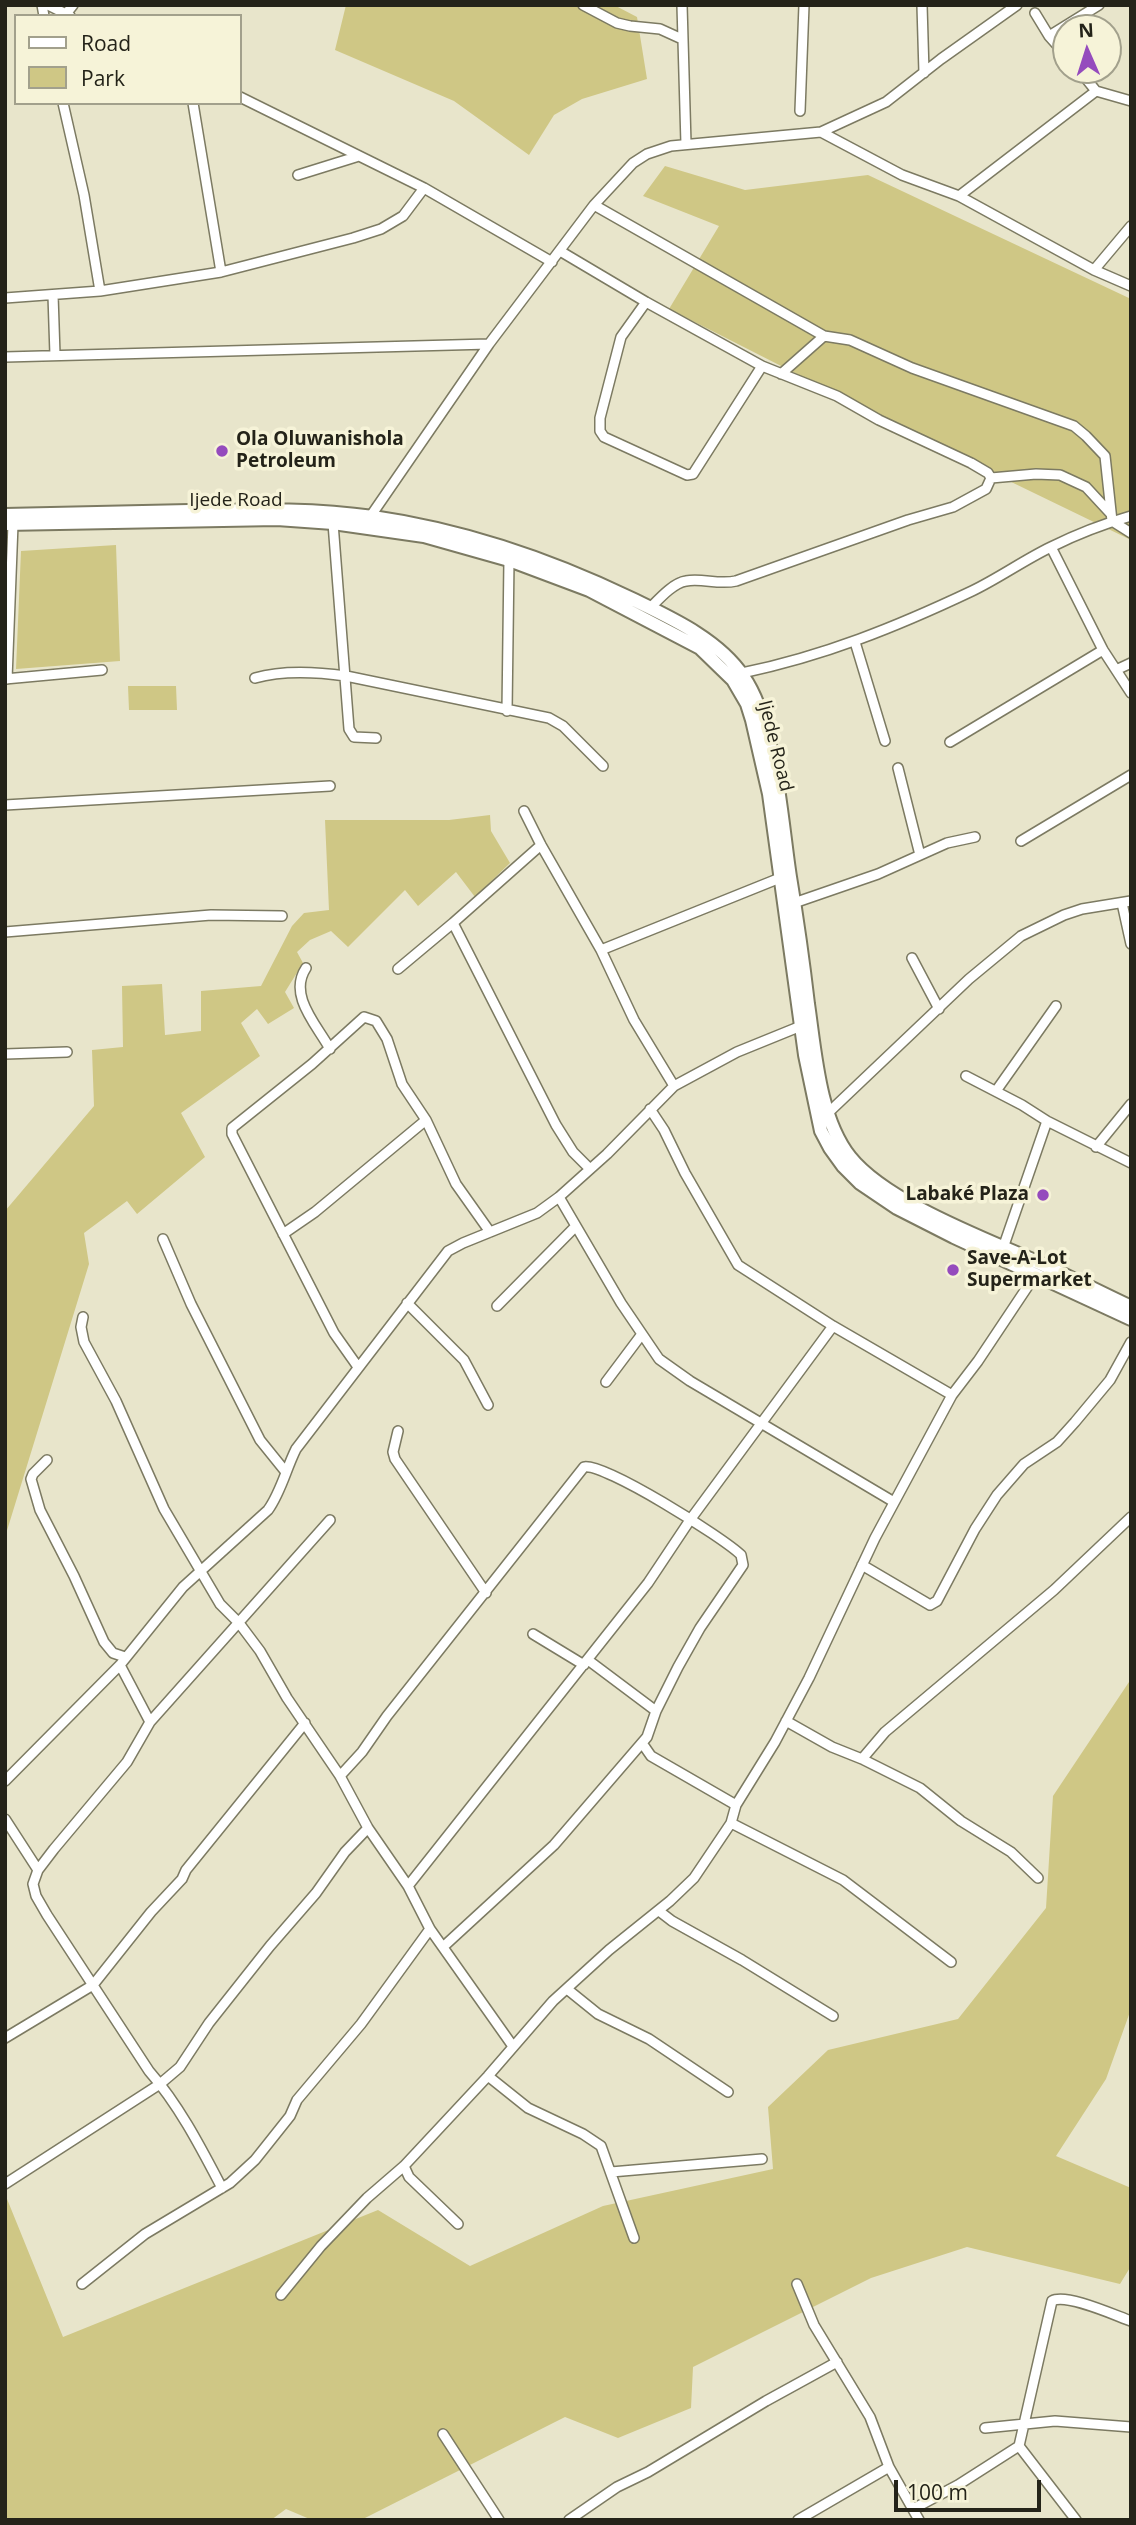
<!DOCTYPE html>
<html>
<head>
<meta charset="utf-8">
<style>
  body { margin:0 }
  #map { position:relative; width:1136px; height:2525px; overflow:hidden; background:#e8e5cb; font-family:"Open Sans",sans-serif }
  canvas { display:block }
  .frame { position:absolute; inset:0; border:7px solid #242319; pointer-events:none }
  .legend { position:absolute; left:14px; top:14px; width:228px; height:91px; box-sizing:border-box; background:#f6f3d8; border:2px solid #a2a08c; margin:0; padding:9px 12px; list-style:none; font-size:21px; color:#242319 }
  .legend li { display:flex; align-items:center; gap:14px; height:35px }
  .legend b { width:35px; border:2px solid #a2a08c }
  .north { position:absolute; left:1052px; top:14px; width:70px; height:70px; box-sizing:border-box; background:#f6f3d8; border:2px solid #a2a08c; border-radius:50%; rotate:357deg; font-size:19px; font-weight:700; line-height:28px; text-align:center; color:#242319 }
  .north::after { content:''; display:block; margin:auto; width:24px; height:32px; background:#954bbd; clip-path:polygon(50% 0,100% 100%,50% 72%,0 100%) }
  .scale { position:absolute; left:894px; top:2480px; width:147px; height:32px; box-sizing:border-box; border:4px solid #242319; border-top:0; padding-left:9px; font-size:21px; line-height:24px; white-space:nowrap; color:#242319; -webkit-text-stroke:5px #f6f3d8; paint-order:stroke }
</style>
</head>
<body>
<div id="map">
<canvas width="1136" height="2525"></canvas>
<div class="frame"></div>
<ul class="legend">
<li><b style="height:9px;background:#fff"></b>Road</li>
<li><b style="height:19px;background:#cfc785"></b>Park</li>
</ul>
<div class="north">N</div>
<div class="scale">100 m</div>
</div>
<script>
const ctx = document.querySelector('canvas').getContext('2d');
ctx.lineJoin = 'round';
function paint(path, color) {
  ctx.fillStyle = color;
  ctx.fill(path, 'evenodd');
}
function strokePath(path, color, width, dash) {
  ctx.strokeStyle = color;
  ctx.lineWidth = width;
  ctx.lineCap = dash ? 'butt' : 'round';
  ctx.setLineDash(dash || []);
  ctx.stroke(path);
}
function write(font, color, halo, rows, align = 'center') {
  ctx.font = font + ' "Open Sans",sans-serif';
  ctx.lineWidth = 7;
  ctx.setLineDash([]);
  ctx.textBaseline = 'middle';
  ctx.strokeStyle = halo;
  ctx.fillStyle = color;
  for (const [text, x, y, turn = 0] of rows) {
    ctx.save();
    ctx.translate(x, y);
    ctx.rotate((+turn || 0) * Math.PI / 180);
    ctx.textAlign = isNaN(turn) ? turn : align;
    if (halo) ctx.strokeText(text, 0, 0);
    ctx.fillText(text, 0, 0);
    ctx.restore();
  }
}
paint(new Path2D(`
  M346 5H614L637 17 647 79 582 99 554 115 529 155 454 101 335 50Z
  M665 166 745 190 868 175 1131 299V540L970 462 669 309 719 226 643 196Z
  M116 545 120 661 16 669 21 551Z
  M128 686H176L177 710H129Z
  M490 815 491 831 510 863 475 897 456 872 418 906 405 890 348 947 331 931 310 940 297 952 303 963 285 992 294 1008 268 1024 257 1009 241 1023 260 1056 181 1113 205 1157 137 1214 127 1201 84 1233 89 1264 5 1537V1211L94 1106 92 1050 123 1047 122 986 162 984 165 1035 201 1031V991L261 986 292 926 304 913 329 910 325 820H449Z
  M1131 1679V2009L1106 2079 1056 2156 1131 2188V2266L1120 2284 967 2247 871 2278 693 2367 691 2408 618 2438 565 2417 361 2520H312L286 2509 271 2520H5V2194L63 2337 378 2210 470 2266 603 2206 773 2169 768 2107 828 2050 958 2019 1046 1908 1053 1796Z`), '#cfc785');
const street = new Path2D(`
  M42 5 44 16
  M48 5 70 16
  M583 5 617 23 630 26 660 29 682 39
  M682 5 686 144
  M922 5 924 73
  M1035 13 1049 36 1066 55
  M66 14 73 5
  M1049 36 1099 5
  M1079 70 1096 91 1131 101
  M240 97 424 188 552 262
  M63 103 84 195 100 291
  M193 103 221 272
  M800 111 804 5
  M821 132 902 175 959 196 1094 270 1131 286
  M298 175 359 156
  M959 196 1096 91
  M594 205 824 336 850 340 912 368 1074 426 1086 436 1105 456 1112 521 1131 533
  M560 251 646 302 762 366 837 396 879 420 971 463 988 473 991 478
  M1094 270 1131 226
  M53 295 55 355
  M5 298 100 291 221 272 353 238 381 229 403 216 424 188
  M646 302 621 337 600 418V431L604 437 687 475 693 474 762 366
  M5 357 489 344
  M781 374 824 336
  M991 478 1036 474 1060 475 1086 487 1111 514
  M370 517 489 344 594 205 633 163 647 154 671 146 821 132 886 102 941 59 1017 5
  M333 523 349 729 354 737 376 738
  M1051 547 1103 650 1131 693
  M650 608C659 599 673 583 686 581 702 578 719 585 736 581L908 520 953 507 986 489 991 478
  M855 642 885 741
  M1116 670 1131 663
  M742 673C824 656 896 627 972 591 999 578 1024 560 1051 547 1077 534 1103 524 1131 516
  M255 678C283 670 317 672 346 676L549 718 563 726 603 766
  M5 679 102 670
  M7 679 13 524
  M507 711 509 560
  M950 742 1103 650
  M898 768 920 855
  M5 805 330 786
  M524 811 541 845 601 950 634 1020 674 1086 737 1052 801 1026
  M1021 841 1131 775
  M794 903 878 874 947 843 975 837
  M1122 903 1131 944
  M453 923 556 1125 573 1152 590 1169
  M5 932 211 915 282 916
  M601 950 780 878
  M912 958 939 1009
  M306 968C288 995 316 1024 330 1049
  M398 969 453 923 541 845
  M5 1054 67 1052
  M966 1076 1022 1105 1047 1121 1131 1163
  M996 1091 1056 1006
  M650 1109 664 1130 685 1173 738 1265 833 1326 952 1395
  M828 1113 969 979 1021 936 1064 915 1082 909 1131 901
  M1096 1147 1131 1104
  M559 1197 621 1303 659 1359 690 1381 894 1502
  M283 1234 315 1212 426 1120
  M163 1239 191 1304 260 1440 285 1471
  M1003 1248 1047 1121
  M407 1303 464 1360 488 1405
  M497 1306 576 1226
  M83 1317 81 1327 84 1342 116 1401 164 1509 220 1604 239 1623 260 1651 287 1698 340 1776 368 1828 408 1886 430 1929 512 2045
  M358 1367 334 1333 232 1134V1128L312 1064 364 1017 376 1021 387 1039 402 1084 426 1120 456 1184 490 1232
  M606 1382 642 1334
  M398 1431 393 1452 395 1459 486 1593
  M47 1460 33 1474 31 1479 40 1510 74 1576 104 1642 113 1653 125 1657
  M862 1565 930 1605 937 1601 975 1529 997 1495 1024 1464 1057 1442 1075 1422 1110 1380 1131 1342
  M533 1634 584 1665
  M588 1660 656 1711
  M120 1665 150 1722
  M786 1721 832 1747 862 1759 920 1788 961 1821 1011 1852 1038 1878
  M642 1743 651 1756 736 1805
  M862 1759 885 1732 1054 1590 1131 1517
  M340 1776 362 1752 387 1716 584 1467C603 1462 724 1538 741 1555L743 1565 700 1628 678 1667 656 1711 647 1737 554 1845 443 1947
  M5 1781 120 1665 183 1587 268 1510C281 1492 286 1469 296 1449L448 1251 463 1243 537 1213 559 1197 607 1154 674 1086
  M5 1819 38 1870
  M731 1823 843 1880 951 1962
  M408 1886 648 1583 690 1520 833 1326
  M659 1911 672 1921 742 1960 833 2016
  M567 1989 598 2014 649 2039 728 2092
  M5 2038 93 1985 151 1912 182 1879 186 1870 305 1723
  M488 2076 528 2108 583 2134 601 2146 634 2238
  M404 2166 409 2177 458 2224
  M611 2172 762 2159
  M5 2184 160 2084 180 2067 209 2023 270 1946 316 1893 345 1852 368 1828
  M222 2188C201 2148 179 2105 149 2071L47 1915 36 1896 33 1884 38 1870 54 1849 127 1762 150 1722 330 1520
  M82 2284 145 2234 230 2183 255 2160 290 2116 297 2100 361 2024 430 1929
  M797 2284 814 2325 870 2417 889 2467
  M281 2295 321 2246 367 2198 404 2166 488 2076 553 2001 609 1950 670 1901 694 1878 731 1823 736 1805 775 1742 809 1678 875 1538 952 1395 978 1361 1036 1274
  M985 2428 1055 2421 1131 2427
  M443 2434 499 2520
  M1019 2446 1076 2520
  M913 2509 958 2485 1019 2446 1052 2301C1066 2293 1114 2315 1131 2321
  M569 2520 617 2487 648 2472 766 2401 837 2362
  M798 2520 889 2467 919 2520`);
const secondary = new Path2D(`
  M5 515C67 514 128 512 189 511 251 510 312 508 373 517 463 530 551 560 632 599 671 618 718 639 743 676 776 723 781 819 790 877 797 919 803 961 808 1004 815 1051 819 1118 850 1157 886 1202 983 1238 1037 1262 1068 1276 1099 1292 1131 1307
  M5 524 277 519 333 523 424 536 509 560 589 590 700 648 733 680 747 704 752 720 769 794 805 1055 821 1131 830 1148 843 1166 860 1183 897 1208 954 1237 1131 1319`);
strokePath(street, '#7c7a62', 12);
strokePath(secondary, '#7c7a62', 16);
strokePath(street, '#fff', 9);
strokePath(secondary, '#fff', 12);
for (const [x, y, r, color] of [
  [222,451,7,"#954bbd"],
  [1043,1195,7,"#954bbd"],
  [953,1270,7,"#954bbd"]
]) {
  const dot = new Path2D();
  dot.arc(x, y, r, 0, 2 * Math.PI);
  ctx.fillStyle = color;
  ctx.fill(dot);
  strokePath(dot, '#f6f3d8', 2.5);
}
write('bold 19px', '#242319', '#f6f3d8', [
  ["Ola Oluwanishola",236,440],
  ["Petroleum",236,462],
  ["Labaké Plaza",1029,1195,"right"],
  ["Save-A-Lot",967,1259],
  ["Supermarket",967,1281]
], 'left');
write('19px', '#242319', '#f6f3d8', [
  ["Ijede Road",236,501],
  ["Ijede Road",775,746,76]
]);
</script>
</body>
</html>
